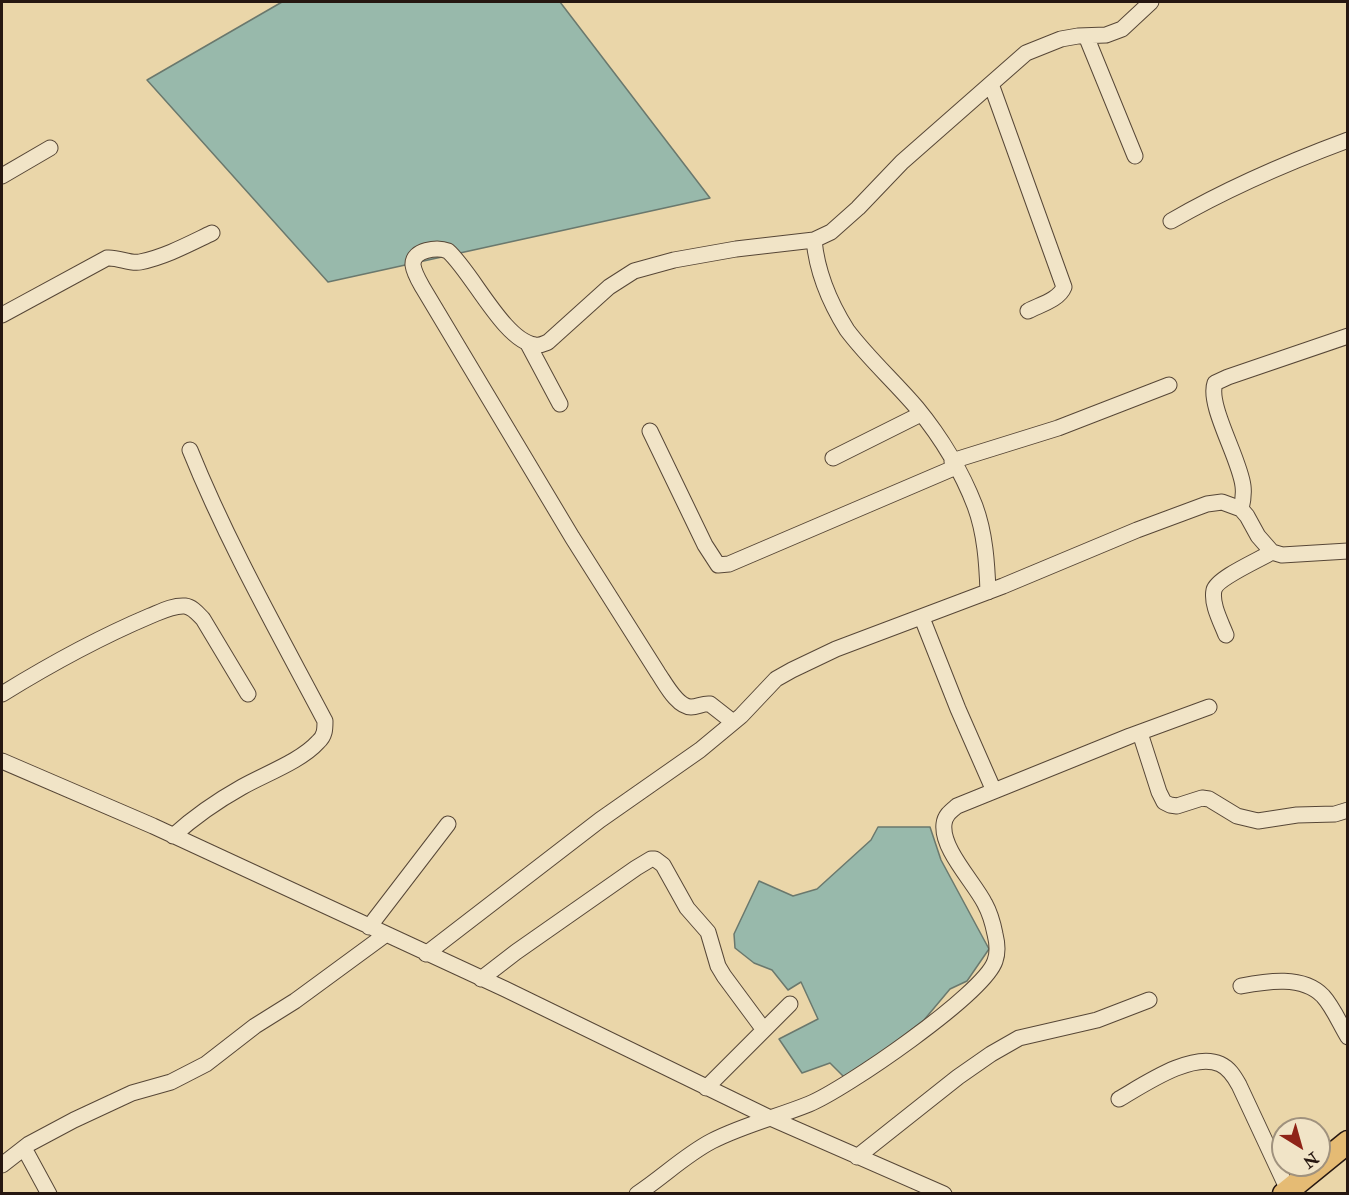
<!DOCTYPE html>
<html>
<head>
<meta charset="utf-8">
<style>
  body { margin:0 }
  #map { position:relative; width:1349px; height:1195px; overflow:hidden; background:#ead6a9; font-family:"IM FELL Double Pica",serif }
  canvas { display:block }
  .frame { position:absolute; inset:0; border:3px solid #261711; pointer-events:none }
  .north { position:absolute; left:1271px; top:1117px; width:60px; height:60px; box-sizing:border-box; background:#f1e4c7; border:2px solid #a0927e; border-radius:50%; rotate:143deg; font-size:16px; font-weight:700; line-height:24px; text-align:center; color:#261711 }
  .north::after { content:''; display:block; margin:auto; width:21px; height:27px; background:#8f2418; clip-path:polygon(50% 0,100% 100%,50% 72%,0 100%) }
</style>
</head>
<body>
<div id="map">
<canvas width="1349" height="1195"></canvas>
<div class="frame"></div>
<div class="north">N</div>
</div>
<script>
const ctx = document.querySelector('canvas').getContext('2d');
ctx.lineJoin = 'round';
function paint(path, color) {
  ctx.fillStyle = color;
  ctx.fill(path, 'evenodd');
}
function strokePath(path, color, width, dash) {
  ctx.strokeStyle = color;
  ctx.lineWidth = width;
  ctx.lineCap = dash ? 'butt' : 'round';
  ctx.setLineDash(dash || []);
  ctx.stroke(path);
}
const water = new Path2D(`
  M282 2H560L710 198 328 282 147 80Z
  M878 827H930L941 860 989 949 967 981 950 989 924 1020 846 1079 830 1063 802 1073 779 1039 818 1019 801 982 788 990 772 970 754 963 735 948 734 934 759 881 793 896 817 889 871 840Z`);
paint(water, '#98b9ab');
strokePath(water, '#6a786d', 1.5);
const minor = new Path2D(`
  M1086 36 1135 156
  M991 84 1064 287C1059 300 1039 305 1028 311
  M2 176 50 148
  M1171 221C1228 188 1286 163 1348 140
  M814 240C817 272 830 303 847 330 868 358 894 381 917 408 940 436 962 472 975 506 985 533 987 563 988 592
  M2 315 107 258C119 257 129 264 140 262 165 257 189 244 212 233
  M528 344 560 404
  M650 431 705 545 718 565 729 564 956 467
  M833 458 921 414
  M952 461 1058 428 1169 385
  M1241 509C1243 501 1244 494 1243 486 1240 459 1207 405 1215 383L1228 377 1348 336
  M922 618 958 709 994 791
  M1226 635C1221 622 1211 604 1214 590 1217 578 1259 560 1272 552
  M2 694C49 665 98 638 150 616 160 612 173 605 185 606 193 607 198 614 203 619L248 694
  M733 722 710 704C703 703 698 707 691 707 677 707 665 683 658 673L572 537 423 288C419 281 414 273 413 265 412 249 438 247 448 251 472 272 504 341 535 345 540 346 543 344 548 342L609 287 634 271 674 260 736 249 814 240 831 232 858 208 902 162 1026 53 1061 39 1078 36 1106 35 1122 29 1151 2
  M1140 733 1159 792 1164 802 1170 805 1177 806 1202 798 1209 799 1237 816 1258 821 1297 815 1335 814 1348 810
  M2 761 153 826 505 989 768 1117 944 1194
  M173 836C194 817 217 801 242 787 265 774 301 761 318 742 325 736 325 729 325 721 278 632 228 544 190 450
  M369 927 448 824
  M426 954 600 820 700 750 741 716 776 679 792 670 836 649 1003 586 1137 530 1207 504 1222 502 1241 509 1247 516 1258 536 1272 552 1282 555 1348 551
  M481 979 516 952 636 868 651 859H655L663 865 687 908 708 932 718 966 724 976 764 1030
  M1241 986C1267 981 1303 975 1323 996 1333 1007 1340 1024 1348 1037
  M706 1088 790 1004
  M1119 1099C1142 1086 1192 1051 1220 1064 1229 1068 1234 1076 1239 1085L1288 1190
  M24 1148 49 1194
  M857 1157 958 1077 991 1054 1019 1038 1097 1020 1149 1000
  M2 1165 29 1144 74 1120 132 1093 171 1082 206 1064 255 1026 295 1001 385 935
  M637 1194C663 1177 685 1155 712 1141 743 1125 777 1117 809 1104 844 1090 984 994 995 961 998 953 997 942 995 934 993 924 990 913 985 904 974 882 941 849 944 824 945 815 951 811 957 806L1130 736 1209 707`);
const highway = new Path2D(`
  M1284 1194 1348 1142`);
strokePath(minor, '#574737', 17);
strokePath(highway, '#261711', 25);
strokePath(minor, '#f1e4c7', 15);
strokePath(highway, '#e5bb74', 22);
</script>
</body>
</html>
